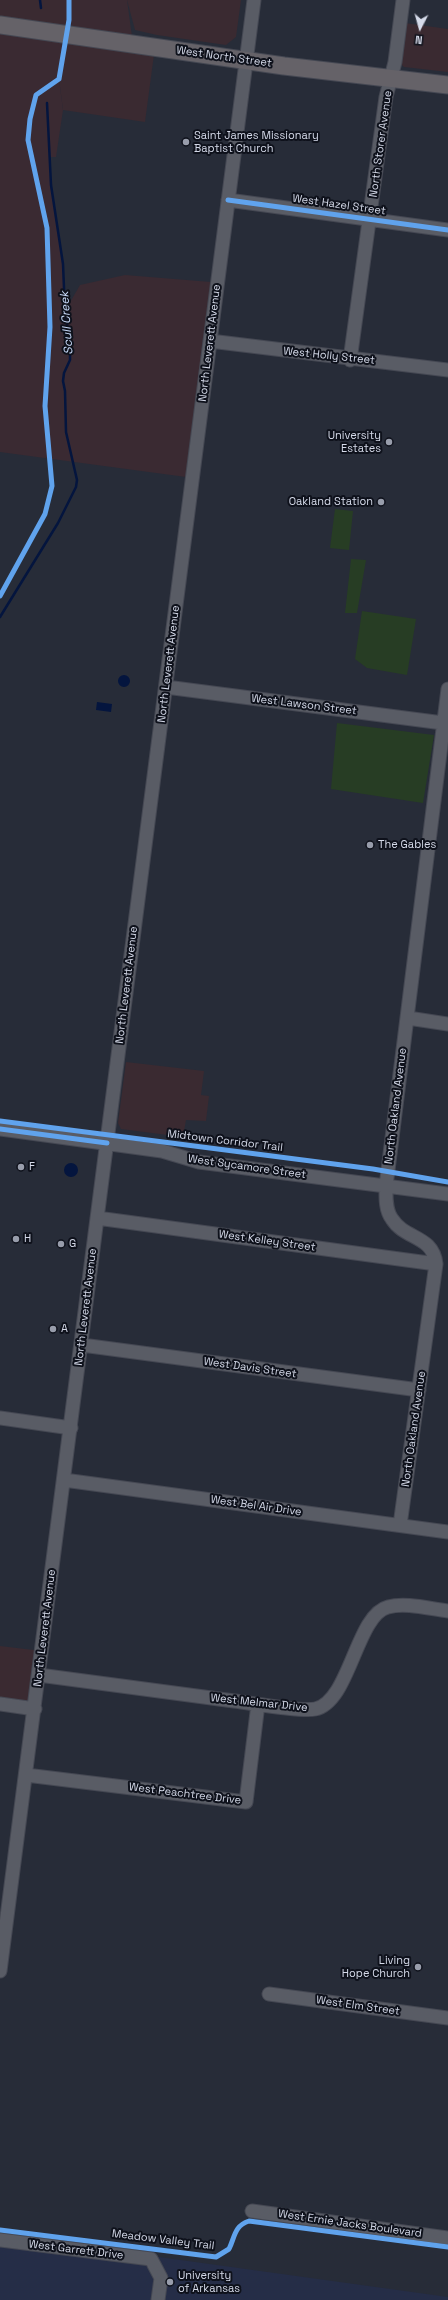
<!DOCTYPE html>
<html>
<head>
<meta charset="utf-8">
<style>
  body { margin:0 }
  #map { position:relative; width:448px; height:2300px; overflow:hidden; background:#272c38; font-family:"Space Grotesk",sans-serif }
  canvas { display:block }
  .north { position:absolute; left:400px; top:8px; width:40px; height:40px; -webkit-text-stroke:3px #0e111b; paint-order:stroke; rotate:186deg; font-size:11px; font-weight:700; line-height:16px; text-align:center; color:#d5dae9 }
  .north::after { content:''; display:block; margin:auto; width:14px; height:18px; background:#d5dae9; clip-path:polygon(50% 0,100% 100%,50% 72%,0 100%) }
</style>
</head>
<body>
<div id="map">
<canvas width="448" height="2300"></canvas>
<div class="north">N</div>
</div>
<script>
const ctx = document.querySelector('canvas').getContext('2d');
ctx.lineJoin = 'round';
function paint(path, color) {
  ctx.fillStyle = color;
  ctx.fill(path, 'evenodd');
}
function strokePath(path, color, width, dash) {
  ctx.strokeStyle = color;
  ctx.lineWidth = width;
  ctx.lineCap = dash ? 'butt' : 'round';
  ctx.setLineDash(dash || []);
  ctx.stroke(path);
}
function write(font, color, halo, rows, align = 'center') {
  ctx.font = font + ' "Space Grotesk",sans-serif';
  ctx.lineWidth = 4;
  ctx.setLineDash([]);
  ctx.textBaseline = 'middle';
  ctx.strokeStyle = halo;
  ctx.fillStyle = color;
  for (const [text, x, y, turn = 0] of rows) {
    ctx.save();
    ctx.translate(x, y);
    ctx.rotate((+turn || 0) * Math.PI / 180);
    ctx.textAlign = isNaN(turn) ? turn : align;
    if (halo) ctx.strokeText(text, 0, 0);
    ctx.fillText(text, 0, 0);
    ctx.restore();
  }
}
paint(new Path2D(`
  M0 0H69L66 34 155 47 145 122 63 110 59 79 66 34 0 25Z
  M127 0H241L236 37 226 45 157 35 135 30Z
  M405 23 448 29V72L404 67 400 63Z
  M126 1062 204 1071 201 1095 209 1096 206 1121 186 1120 183 1137 121 1129 118 1123Z
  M0 1646 42 1651 35 1709 0 1704Z`), '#3a2a31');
paint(new Path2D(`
  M69 0H127L133 44 66 35 59 79 63 110 56 157H50L51 185 63 264 65 311 80 285 125 275 211 282 186 477 0 452V25L66 34Z`), '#3a2a32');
paint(new Path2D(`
  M0 2235 448 2297V2300H0Z`), '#252d47');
paint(new Path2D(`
  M335 509 353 511 349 550 330 548Z
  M351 559 366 560 357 613H345Z
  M362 611 416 619 407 675 367 668 355 659Z
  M337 723 434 735 423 803 331 789Z`), '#273d24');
paint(new Path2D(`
  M118 681a6 6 0 1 1 12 0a6 6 0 1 1-12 0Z
  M97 702 112 704 111 712 96 710Z
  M64 1170a7 7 0 1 1 14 0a7 7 0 1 1-14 0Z`), '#04153e');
strokePath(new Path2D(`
  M40 0 41 8
  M0 617 58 523 76 487 77 480 66 432 65 391 63 381 64 373 70 360V343L65 312 63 264 51 185 47 103`), '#04153e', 2.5);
const minor = new Path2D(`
  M228 200 448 230
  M210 341 448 370
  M350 360 386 97 395 62 403 0
  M166 687 443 723
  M408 1018 448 1024
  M0 1129 162 1151 199 1162 448 1194
  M97 1218 436 1264
  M82 1345 419 1390
  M0 1418 71 1428
  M64 1480 448 1532
  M400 1525 436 1264C433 1235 405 1240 392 1219 385 1210 386 1196 386 1186L448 689
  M39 1675C104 1684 169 1692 234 1701 252 1703 299 1712 315 1709 350 1702 356 1615 388 1607 406 1602 430 1609 448 1611
  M0 1704 35 1709
  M26 1775 246 1802 258 1704
  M0 1971 254 0
  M269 1994 448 2018
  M252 2211 448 2238
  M0 2240 151 2259 161 2278 158 2300`);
const major = new Path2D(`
  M0 25 284 66 448 85`);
strokePath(minor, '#454853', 15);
strokePath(major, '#454853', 19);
strokePath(minor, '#595c65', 13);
strokePath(major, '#656268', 17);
strokePath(new Path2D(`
  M228 200 448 230
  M0 596 45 514 52 486 45 406 50 327 47 228 28 140 30 119 36 95 59 79 69 20V0
  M0 1121 373 1169 448 1182
  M0 1129 107 1143
  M0 2230 216 2257 229 2249C235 2237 234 2226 249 2221L448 2247`), '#60a3ed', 5);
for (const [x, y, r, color] of [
  [186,142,4,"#989dab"],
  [389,442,4,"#989dab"],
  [381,502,4,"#989dab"],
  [370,845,4,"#989dab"],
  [21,1167,4,"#989dab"],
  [16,1239,4,"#989dab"],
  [61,1244,4,"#989dab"],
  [53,1329,4,"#989dab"],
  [418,1967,4,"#989dab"],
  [170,2282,4,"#989dab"]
]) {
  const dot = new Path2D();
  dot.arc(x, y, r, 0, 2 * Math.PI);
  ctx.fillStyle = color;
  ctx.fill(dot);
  strokePath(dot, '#0e111b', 1.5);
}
write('11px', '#d5dae9', '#0e111b', [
  ["West North Street",224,57,8],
  ["North Storer Avenue",381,144,-82],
  ["West Hazel Street",339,205,8],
  ["North Leverett Avenue",210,343,-83],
  ["West Holly Street",329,356,6],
  ["North Leverett Avenue",169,664,-83],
  ["West Lawson Street",304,705,7],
  ["North Leverett Avenue",127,985,-83],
  ["North Oakland Avenue",396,1106,-83],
  ["Midtown Corridor Trail",225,1141,7],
  ["West Sycamore Street",247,1167,8],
  ["West Kelley Street",267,1241,8],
  ["North Leverett Avenue",86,1307,-83],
  ["West Davis Street",250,1368,8],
  ["North Oakland Avenue",414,1429,-82],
  ["West Bel Air Drive",256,1506,8],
  ["North Leverett Avenue",45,1628,-83],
  ["West Melmar Drive",259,1703,6],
  ["West Peachtree Drive",185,1794,7],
  ["West Elm Street",358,2006,8],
  ["West Ernie Jacks Boulevard",350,2224,8],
  ["Meadow Valley Trail",163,2240,7],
  ["West Garrett Drive",76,2250,7]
]);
write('11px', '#d5dae9', '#0e111b', [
  ["Saint James Missionary",194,136],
  ["Baptist Church",194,149],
  ["University",381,436,"right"],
  ["Estates",381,449,"right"],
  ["Oakland Station",373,502,"right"],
  ["The Gables",378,845],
  ["F",29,1167],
  ["H",24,1239],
  ["G",69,1244],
  ["A",61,1329],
  ["Living",410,1961,"right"],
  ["Hope Church",410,1974,"right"],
  ["University",178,2276],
  ["of Arkansas",178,2289]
], 'left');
write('italic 12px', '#c7d9f8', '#0e111b', [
  ["Scull Creek",67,323,-94]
]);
</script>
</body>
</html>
